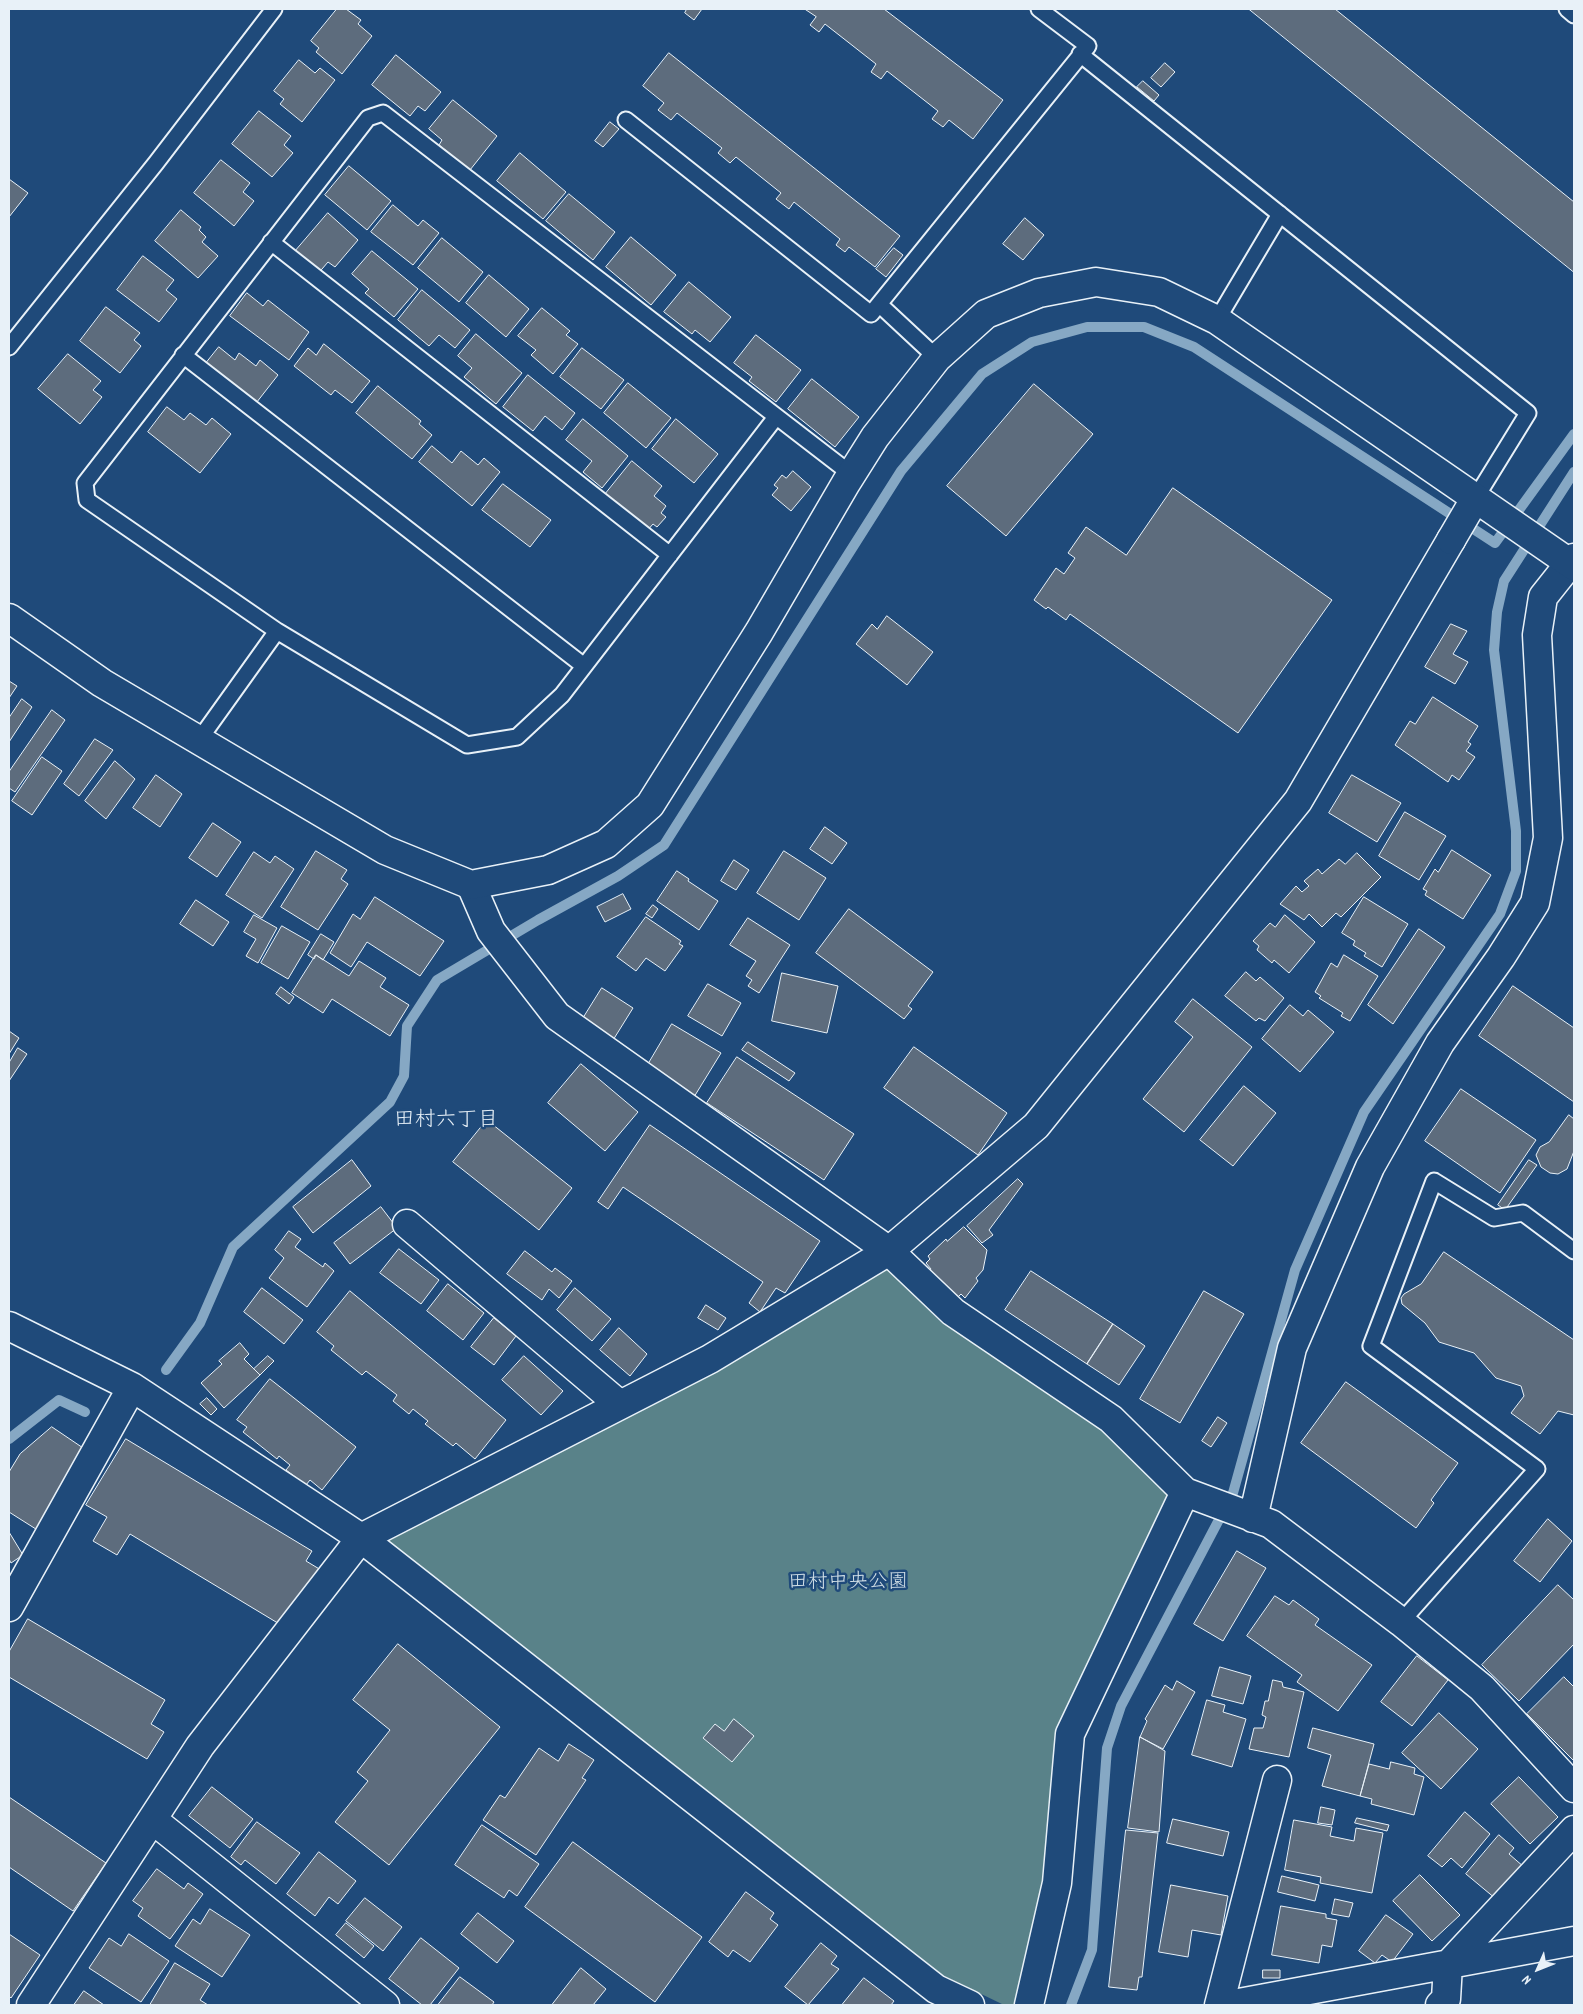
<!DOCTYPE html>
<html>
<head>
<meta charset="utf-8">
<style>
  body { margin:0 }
  #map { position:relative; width:1583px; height:2014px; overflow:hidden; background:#1f4a7a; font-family:Dekko,sans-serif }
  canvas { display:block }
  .frame { position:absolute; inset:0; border:10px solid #e8f1f8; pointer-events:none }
  .north { position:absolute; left:1513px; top:1944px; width:50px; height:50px; -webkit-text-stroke:4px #1f4a7a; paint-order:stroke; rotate:226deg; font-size:14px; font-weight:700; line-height:20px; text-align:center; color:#e8f1f8 }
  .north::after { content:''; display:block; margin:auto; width:18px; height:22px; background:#e8f1f8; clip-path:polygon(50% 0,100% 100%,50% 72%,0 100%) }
</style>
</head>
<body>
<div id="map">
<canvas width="1583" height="2014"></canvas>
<div class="frame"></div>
<div class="north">N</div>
</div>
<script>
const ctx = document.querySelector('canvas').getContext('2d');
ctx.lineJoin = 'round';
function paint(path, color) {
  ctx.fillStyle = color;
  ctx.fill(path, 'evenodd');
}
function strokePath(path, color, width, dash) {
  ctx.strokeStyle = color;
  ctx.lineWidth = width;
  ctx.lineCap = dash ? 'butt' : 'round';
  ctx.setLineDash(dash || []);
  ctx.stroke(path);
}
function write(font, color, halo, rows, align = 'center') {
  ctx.font = font + ' Dekko,"Klee One",sans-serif';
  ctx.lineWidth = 5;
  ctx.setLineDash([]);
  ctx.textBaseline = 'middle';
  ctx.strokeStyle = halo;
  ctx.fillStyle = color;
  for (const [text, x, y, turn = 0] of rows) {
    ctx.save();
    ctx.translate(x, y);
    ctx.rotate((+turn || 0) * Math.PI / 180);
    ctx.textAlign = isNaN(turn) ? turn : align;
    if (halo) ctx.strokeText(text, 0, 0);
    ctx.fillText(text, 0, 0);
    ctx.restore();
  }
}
paint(new Path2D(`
  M887 1269 940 1321 1105 1429 1170 1494 1057 1728 1046 1880 1016 2005H1004L944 1976 382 1544 712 1372Z`), '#598289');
strokePath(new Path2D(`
  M166 1370 200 1323 233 1247 390 1102 404 1076 407 1026 437 980 538 920 618 876 664 845 901 471 982 374 1032 342 1087 327H1144L1194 347 1495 543 1574 434
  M9 1439 59 1400 85 1412
  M1071 2005 1092 1950 1107 1748 1121 1706 1233 1493 1295 1270 1364 1112 1500 914 1516 871V831L1494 650 1497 612 1504 581 1574 472`), '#86a8c4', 10);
const building = new Path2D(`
  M337 9H346L361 20 358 24 372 36 342 74 316 52 319 48 311 41Z
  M687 9H702L694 20 685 13Z
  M805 9H884L1003 100 973 139 949 120 943 127 932 119 938 111 887 71 881 79 871 72 876 64 825 24 819 32 810 25 816 17Z
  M1249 9H1335L1574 202V272Z
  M669 53 900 236 875 267 849 247 845 252 836 245 840 239 794 202 789 209 776 199 781 193 736 157 730 163 718 153 722 148 677 113 671 120 658 110 664 103 643 86Z
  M396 55 441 92 425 111 418 106 410 116 372 85Z
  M299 60 315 73 320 68 335 80 302 122 280 104 284 99 274 91Z
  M1165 63 1175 72 1161 87 1151 78Z
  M1143 81 1159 95 1154 101 1137 87Z
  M453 100 497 136 470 170 439 145 442 140 429 129Z
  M259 111 291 136 284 145 293 153 272 177 232 144Z
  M610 122 619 129 603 147 595 141Z
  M520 153 566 192 543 219 497 181Z
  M221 160 250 183 243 192 254 201 234 226 194 193Z
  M349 166 391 201 367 230 325 195Z
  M9 179 28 193 9 217Z
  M569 194 615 232 593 260 546 221Z
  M393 205 418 226 423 220 439 233 413 265 371 232Z
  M181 210 201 227 199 230 206 237 202 242 218 256 198 278 155 241Z
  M328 213 358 240 335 267 328 262 316 276 292 255Z
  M1025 218 1044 235 1023 260 1003 244Z
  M631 237 676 275 651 305 606 267Z
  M442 238 483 272 459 302 418 268Z
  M894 248 903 255 886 277 876 269Z
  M372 251 418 289 394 317 365 293 369 289 352 274Z
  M143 256 174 280 166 290 177 299 159 322 117 290Z
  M489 275 529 309 506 337 466 303Z
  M689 282 731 317 710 342 695 330 692 334 664 312Z
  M422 290 470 330 455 348 439 335 429 346 398 320Z
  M247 293 263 306 268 300 309 332 289 360 230 316Z
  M106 307 140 333 134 340 141 346 120 373 80 341Z
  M542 308 570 331 566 335 578 344 553 374 531 355 536 350 518 336Z
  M476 334 522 373 496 404 464 377 472 368 458 356Z
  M756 335 801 370 776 402 749 381 752 377 734 363Z
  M324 344 370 381 352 403 335 390 331 395 294 366 308 348 316 355Z
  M219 347 235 360 239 353 256 366 260 360 278 375 253 407 203 367Z
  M582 348 624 380 601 409 560 377Z
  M68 354 101 381 93 390 102 397 80 424 38 389Z
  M528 375 575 413 562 430 545 416 533 431 503 407Z
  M812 379 859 417 835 447 788 409Z
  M628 383 671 418 646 448 604 413Z
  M1034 384 1093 434 1006 536 947 486Z
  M378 386 421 421 419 424 432 435 412 459 356 413Z
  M167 407 184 420 190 413 206 425 212 418 231 434 200 473 148 432Z
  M583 419 628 456 602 488 583 472 592 461 566 440Z
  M676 419 718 454 694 483 652 449Z
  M432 446 452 463 461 451 478 465 484 458 500 472 472 506 419 462Z
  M632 461 662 486 654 496 666 506 661 513 666 517 657 527 653 524 646 532 603 497Z
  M793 471 811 487 791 511 772 495 778 488 774 485 782 475 786 478Z
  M503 484 551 520 530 547 482 510Z
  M1173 488 1332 600 1238 733 1070 614 1066 620 1048 607 1046 609 1034 600 1056 568 1064 574 1075 558 1068 553 1086 527 1126 555Z
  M887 616 933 652 907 685 856 644 872 624 877 629Z
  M1451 624 1467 631 1453 654 1468 662 1455 684 1425 667Z
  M9 681 17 686 9 698Z
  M1433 697 1478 726 1468 742 1471 744 1466 751 1475 757 1459 780 1452 775 1448 782 1395 745 1410 721 1415 724Z
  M22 699 32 707 9 742V718Z
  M52 710 65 720 15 792 9 788V772Z
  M95 739 113 750 79 796 64 784Z
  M42 757 62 771 32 815 12 801Z
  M115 761 135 779 106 819 85 801Z
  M156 775 182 794 160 827 133 808Z
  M1352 775 1401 803 1377 842 1329 813Z
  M1405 812 1446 836 1419 880 1379 856Z
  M213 823 241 842 217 877 189 858Z
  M825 827 847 843 832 864 810 849Z
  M1452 850 1491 875 1463 919 1425 895 1427 891 1423 889 1435 869 1438 872Z
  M316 851 347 870 341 879 348 884 318 930 281 907Z
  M784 851 826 878 799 920 757 893Z
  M254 852 270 863 275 856 294 869 262 918 226 895Z
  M1357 853 1381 877 1341 917 1336 913 1322 927 1309 914 1304 920 1280 904 1296 886 1302 892 1309 886 1304 881 1318 869 1322 874 1339 859 1345 864Z
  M734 860 749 870 736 890 721 881Z
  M677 871 689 879 688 881 718 901 699 930 657 901Z
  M623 894 631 909 605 922 597 907Z
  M375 897 444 941 420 976 367 942 351 967 330 953 353 914 360 919Z
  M1364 897 1408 924 1382 967 1364 956 1366 953 1353 945 1355 941 1342 933Z
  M196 900 229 922 213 946 180 924Z
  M653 905 658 909 652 918 646 914Z
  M849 909 933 972 908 1006 912 1009 904 1019 816 953Z
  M254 915 277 928 258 963 246 956 256 939 244 932Z
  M1285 915 1315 942 1289 973 1274 960 1272 963 1257 950 1259 946 1253 941 1270 923 1275 927Z
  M646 917 681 941 679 944 683 946 665 971 646 958 636 971 617 957Z
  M748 918 790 945 759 993 748 986 752 980 746 976 756 961 730 945Z
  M282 926 310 942 288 979 261 963Z
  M1419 929 1445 947 1393 1024 1368 1005Z
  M321 934 334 942 323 960 316 955 314 959 308 955Z
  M316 955 349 976 359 961 386 978 380 987 409 1005 390 1036 332 999 323 1013 292 993Z
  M1344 955 1378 976 1350 1021 1341 1016 1343 1013 1319 998 1321 996 1315 992 1331 963 1337 967Z
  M1246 972 1256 981 1260 977 1284 998 1265 1021 1259 1018 1256 1021 1225 996Z
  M782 973 838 986 827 1033 772 1021Z
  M708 984 741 1003 722 1036 688 1016Z
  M1513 986 1574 1028V1102L1479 1036Z
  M281 987 294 997 289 1004 276 994Z
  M602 988 633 1008 610 1045 579 1025Z
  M1193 999 1252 1047 1184 1132 1143 1099 1193 1037 1175 1022Z
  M1290 1005 1303 1016 1308 1010 1334 1032 1300 1072 1262 1039Z
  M672 1024 721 1053 694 1097 646 1068Z
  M9 1031 19 1038 9 1054Z
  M748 1042 795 1073 789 1081 742 1050Z
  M914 1047 1007 1113 978 1155 884 1088Z
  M18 1048 27 1054 9 1081V1063Z
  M737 1057 854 1134 824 1180 707 1103Z
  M581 1064 638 1112 605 1151 548 1103Z
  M1244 1086 1276 1113 1233 1166 1200 1140Z
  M1461 1089 1536 1140 1500 1193 1425 1141Z
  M1569 1115 1574 1119V1151L1567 1169 1558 1174 1550 1173 1541 1167 1536 1155 1540 1147 1549 1142Z
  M487 1120 572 1188 539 1230 453 1162Z
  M650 1125 820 1241 785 1293 776 1288 760 1312 749 1303 763 1282 623 1187 608 1209 598 1202Z
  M352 1160 371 1186 313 1233 293 1207Z
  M1529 1160 1537 1165 1505 1210 1498 1205Z
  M1018 1179 1023 1184 989 1230 993 1235 982 1243 967 1226Z
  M381 1207 397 1228 350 1264 334 1243Z
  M964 1227 987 1250 983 1270 976 1278 978 1281 965 1298 961 1294 956 1299 928 1273 931 1269 926 1263 930 1259 928 1256 946 1239 947 1241Z
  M289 1231 301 1239 295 1247 323 1267 325 1263 334 1271 307 1307 269 1278 284 1258 275 1250Z
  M399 1249 439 1280 421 1304 380 1273Z
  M525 1251 552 1272 555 1268 572 1281 559 1298 549 1289 542 1300 507 1274Z
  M1444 1252 1574 1340V1415L1558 1411 1540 1434 1511 1413 1524 1396 1521 1386 1496 1378 1474 1353 1439 1342 1425 1323 1402 1304 1401 1298 1404 1294 1421 1284Z
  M1031 1271 1113 1324 1087 1364 1005 1310Z
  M448 1284 484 1313 463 1340 427 1311Z
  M262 1288 303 1320 284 1344 244 1312Z
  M575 1288 611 1319 592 1341 557 1310Z
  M350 1291 506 1420 475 1459 456 1443 453 1446 425 1424 428 1421 413 1409 409 1414 393 1401 397 1395 366 1371 362 1375 331 1350 334 1346 317 1332Z
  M1204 1291 1244 1314 1180 1423 1140 1399Z
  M706 1305 726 1318 718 1330 698 1318Z
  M494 1318 516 1336 494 1365 471 1347Z
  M1113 1324 1145 1346 1119 1385 1087 1364Z
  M619 1328 647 1354 630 1376 600 1350Z
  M240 1343 249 1354 244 1359 260 1375 224 1408 201 1383 222 1364 219 1361Z
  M268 1356 274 1361 260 1375 254 1369Z
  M524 1356 563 1391 541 1415 502 1380Z
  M270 1379 356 1447 322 1490 310 1480 306 1485 286 1470 290 1465 279 1456 277 1459 243 1432 247 1427 237 1420Z
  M1346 1382 1458 1463 1431 1500 1434 1503 1416 1528 1301 1443Z
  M207 1398 217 1409 211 1415 200 1404Z
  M1218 1417 1227 1423 1211 1447 1202 1441Z
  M52 1427 89 1452 39 1531 9 1512V1472L20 1454Z
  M126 1439 312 1551 306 1561 321 1570 286 1628 130 1534 117 1555 93 1541 107 1517 86 1505Z
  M1548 1519 1572 1541 1540 1582 1514 1561Z
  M9 1532 23 1555 11 1563 9 1559Z
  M1237 1551 1266 1568 1223 1641 1194 1624Z
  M1558 1585 1574 1600V1644L1519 1701 1482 1665Z
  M1275 1596 1289 1605 1293 1600 1319 1619 1315 1625 1372 1665 1338 1711 1297 1682 1302 1675 1247 1636Z
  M28 1619 165 1700 151 1724 164 1732 147 1759 9 1677V1652Z
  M398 1644 500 1727 389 1865 335 1822 368 1781 357 1772 390 1730 353 1700Z
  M1417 1656 1448 1680 1412 1726 1381 1702Z
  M1220 1667 1251 1676 1243 1704 1212 1696Z
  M1564 1677 1574 1687V1761L1527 1714Z
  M1273 1680 1282 1682 1283 1687 1304 1692 1289 1757 1249 1749 1254 1728H1263L1266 1717 1262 1715 1265 1701H1268Z
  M1177 1681 1195 1692 1163 1749 1140 1737 1147 1721 1145 1719 1165 1685 1172 1690Z
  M1207 1700 1225 1705 1223 1712 1246 1719 1232 1767 1192 1755Z
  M1439 1713 1478 1749 1441 1789 1402 1753Z
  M734 1719 754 1736 732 1762 703 1738 715 1724 724 1731Z
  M1313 1728 1374 1744 1360 1796 1322 1786 1331 1755 1308 1748Z
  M1140 1737 1165 1751 1159 1832 1128 1828Z
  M569 1744 594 1760 582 1778 586 1780 536 1855 483 1820 500 1795 505 1798 539 1748 558 1761Z
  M1391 1762 1415 1768 1414 1774 1424 1777 1414 1815 1371 1804 1372 1799 1360 1796 1369 1764 1389 1769Z
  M1519 1777 1558 1817 1530 1844 1491 1804Z
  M212 1787 253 1819 230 1848 189 1816Z
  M9 1797 106 1863 73 1911 9 1867Z
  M1321 1807 1335 1810 1332 1825 1318 1823Z
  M1465 1812 1490 1834 1462 1868 1451 1858 1442 1867 1428 1856Z
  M1357 1818 1389 1825 1387 1831 1355 1823Z
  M1173 1819 1229 1832 1223 1856 1167 1843Z
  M1294 1820 1332 1827 1330 1836 1354 1841 1356 1828 1383 1833 1372 1893 1320 1883 1321 1877 1285 1870Z
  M257 1822 300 1853 276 1884 245 1860 241 1865 231 1857Z
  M482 1825 539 1864 517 1896 509 1890 504 1898 455 1865Z
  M1126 1830 1158 1833 1142 1977H1139L1137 1990 1109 1987Z
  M1499 1835 1514 1848 1509 1854 1524 1867 1496 1899 1466 1874Z
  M573 1842 702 1937 655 2002 525 1907Z
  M319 1852 356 1881 338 1904 329 1897 315 1916 287 1894Z
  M157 1869 184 1889 188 1883 203 1894 170 1939 138 1916 143 1908 133 1901Z
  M1420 1875 1460 1915 1432 1941 1393 1901Z
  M1282 1876 1319 1885 1315 1901 1278 1892Z
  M1171 1885 1228 1896 1221 1935 1192 1930 1188 1957 1159 1952Z
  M746 1892 774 1913 770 1919 778 1925 750 1962 733 1950 728 1957 709 1942Z
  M365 1898 402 1927 383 1951 346 1921Z
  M1335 1899 1353 1903 1349 1917 1332 1914Z
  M1281 1906 1326 1914V1918L1337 1920 1332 1947 1322 1945 1319 1963 1272 1955Z
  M210 1909 250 1935 222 1977 175 1946 193 1919 200 1924Z
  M478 1913 514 1941 497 1963 461 1934Z
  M1386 1915 1413 1934 1392 1962 1382 1955 1375 1963 1359 1951Z
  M346 1923 374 1946 364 1958 336 1935Z
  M9 1934 40 1955 11 1998 9 1996Z
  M129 1934 169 1961 141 2002 89 1968 109 1938 121 1946Z
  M421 1938 459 1968 430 2005H422L389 1979Z
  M821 1943 837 1956 831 1964 839 1969 808 2005 785 1987Z
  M175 1963 210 1984 200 2000 208 2005H150Z
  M581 1968 606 1989 593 2005H552Z
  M1263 1970H1280V1978H1263Z
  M460 1977 494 2002 492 2005H438Z
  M864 1978 894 2001 891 2005H842Z
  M84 1991 104 2005H74Z`);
paint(building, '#5d6c7d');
strokePath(building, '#e8f1f8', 1);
const service = new Path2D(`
  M1567 9 1574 15
  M1080 54 1528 413 1475 499
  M626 120 871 314 1088 46 1039 9
  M271 242 670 555
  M879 304 937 358
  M1217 320 1280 214
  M9 347 156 163 274 9
  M183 355 584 666
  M776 417 562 695 517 737 467 745 277 631 87 500 85 483 368 118 383 113 851 474
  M199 740 277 631
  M1401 1622 1537 1469 1371 1346 1434 1181 1494 1218 1523 1213 1574 1251`);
const minor = new Path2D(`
  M471 885 491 931 557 1016 889 1251 953 1312 1111 1419 1185 1492 1271 1524 1401 1622 1482 1688 1574 1788
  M407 1224 620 1405
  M9 1326 132 1387 361 1538 936 1989 970 2005
  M1253 1518 1292 1348 1370 1167 1440 1043 1501 957 1535 903 1548 838 1537 635 1543 597 1574 558
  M9 1607 132 1387
  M153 1820 385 2005
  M31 2005 200 1746 361 1538 710 1359 889 1251 1036 1126 1298 801 1451 540
  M1029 2005 1057 1883 1070 1734 1185 1492
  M1219 2005 1277 1780
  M1228 2005 1574 1941
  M1440 2005 1446 1999 1448 1965 1574 1830`);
const tertiary = new Path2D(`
  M1451 540 1475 499
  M9 618 102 683 385 850 471 885 548 870 606 844 650 805 759 632 846 483 875 437 937 358 986 314 1039 293 1096 282 1159 292 1217 320 1574 566`);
strokePath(service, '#e8f1f8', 19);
strokePath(minor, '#e8f1f8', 31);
strokePath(tertiary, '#e8f1f8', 31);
strokePath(service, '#1f4a7a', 15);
strokePath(minor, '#1f4a7a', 28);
strokePath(tertiary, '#1f4a7a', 28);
write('20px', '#d3e0e7', '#1f4a7a', [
  ["田村中央公園",848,1584]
]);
write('21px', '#e8f1f8', '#1f4a7a', [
  ["田村六丁目",446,1122]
]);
</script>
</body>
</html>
